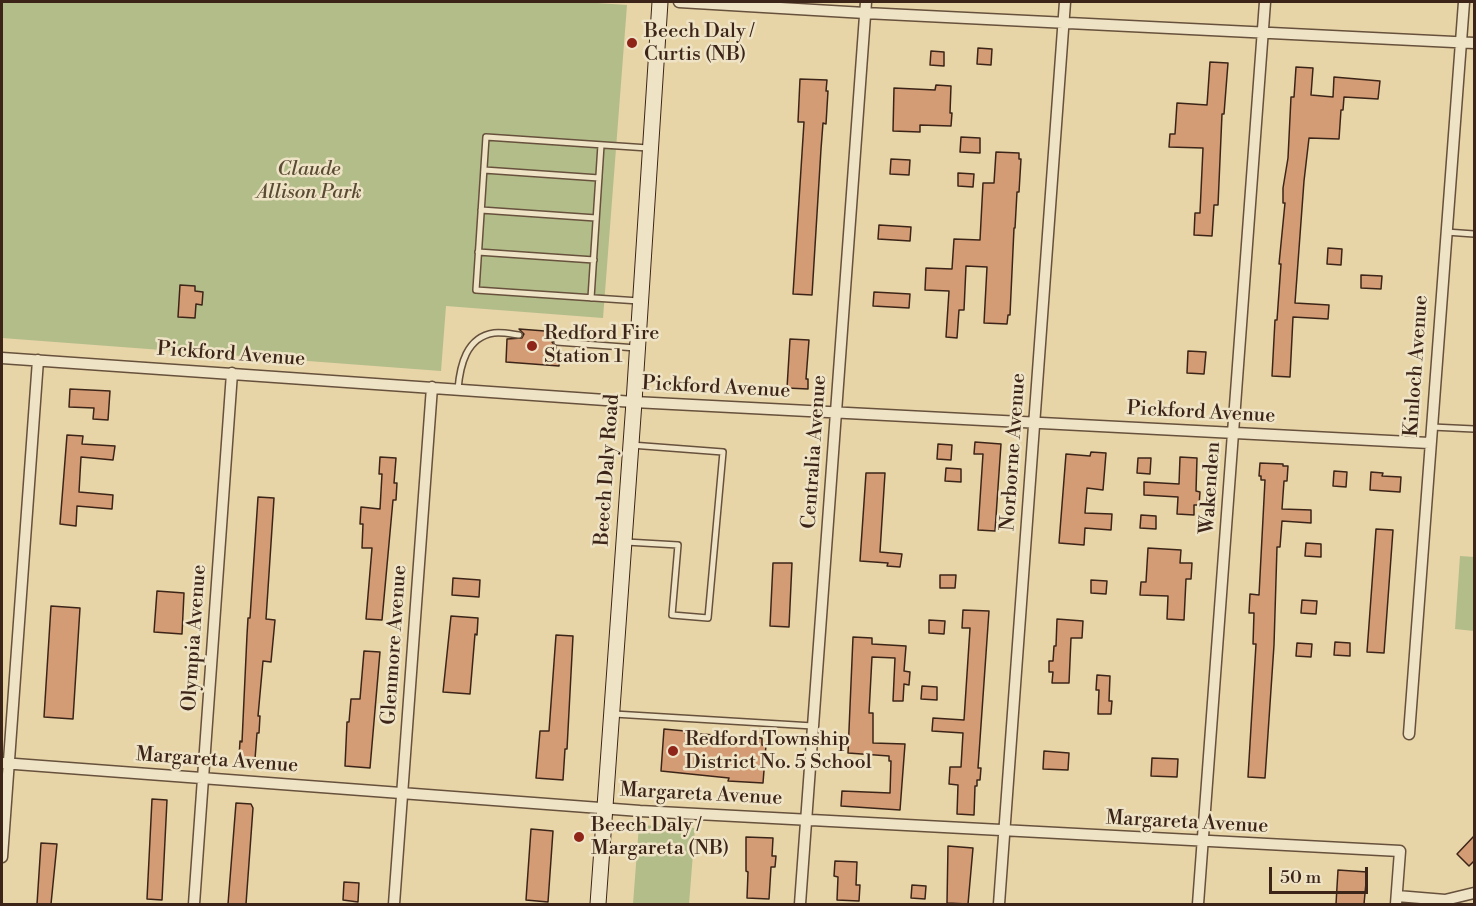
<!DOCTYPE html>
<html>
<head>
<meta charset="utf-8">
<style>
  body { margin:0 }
  #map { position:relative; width:1476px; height:906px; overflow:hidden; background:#e7d4a7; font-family:"Libre Bodoni",serif }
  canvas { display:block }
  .frame { position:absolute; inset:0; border:3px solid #3c2518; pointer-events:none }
  .scale { position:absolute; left:1269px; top:867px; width:99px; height:27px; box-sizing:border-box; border:3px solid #3c2518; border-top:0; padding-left:8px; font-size:18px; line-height:21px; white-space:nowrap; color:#3c2518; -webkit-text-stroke:4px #efe3c6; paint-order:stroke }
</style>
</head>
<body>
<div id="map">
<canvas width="1476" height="906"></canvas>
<div class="frame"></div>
<div class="scale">50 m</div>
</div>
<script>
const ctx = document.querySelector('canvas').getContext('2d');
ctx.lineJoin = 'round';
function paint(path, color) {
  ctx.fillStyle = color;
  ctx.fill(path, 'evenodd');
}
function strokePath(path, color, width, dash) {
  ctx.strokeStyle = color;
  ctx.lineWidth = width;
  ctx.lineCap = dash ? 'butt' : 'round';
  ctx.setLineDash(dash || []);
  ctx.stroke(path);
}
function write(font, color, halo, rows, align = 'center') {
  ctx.font = font + ' "Libre Bodoni",serif';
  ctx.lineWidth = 5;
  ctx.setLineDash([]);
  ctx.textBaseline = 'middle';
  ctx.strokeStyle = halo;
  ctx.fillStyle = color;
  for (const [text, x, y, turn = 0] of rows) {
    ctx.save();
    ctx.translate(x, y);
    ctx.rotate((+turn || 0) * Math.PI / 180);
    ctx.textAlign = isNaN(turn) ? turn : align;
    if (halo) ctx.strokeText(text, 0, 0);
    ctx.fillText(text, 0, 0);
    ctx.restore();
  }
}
paint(new Path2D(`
  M2 2H582L627 5 603 318 446 306 441 371 2 338Z
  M1460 556 1474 557V631L1455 629Z
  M639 825 695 828 689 904H633Z`), '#b2bd8a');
const building = new Path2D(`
  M978 48 992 49 991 65 977 64Z
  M931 51 944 52V66L930 65Z
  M1210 62 1228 63 1224 114H1222L1218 205H1214L1212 236 1194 235 1195 213H1200L1203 148 1169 147 1170 134H1175L1177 103 1207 105Z
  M1296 67 1313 68 1311 95 1333 97 1334 77 1380 81 1378 99 1344 97 1343 110H1341L1339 139 1309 138 1304 181 1295 303 1329 305 1328 319 1293 317 1290 377 1272 376 1275 320H1277L1281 264H1279L1285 203H1283V188L1288 158 1291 97H1294Z
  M800 79 827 80 826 91H828L826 124 823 123 821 149 812 295 793 294 804 122H798Z
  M936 85 951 86 950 113H952L951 126 920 125V132L893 131 894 88 935 90Z
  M961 137 980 138V153L960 152Z
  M996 152 1019 153V159H1021L1019 192H1017L1015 228H1014L1010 315H1008L1007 324 984 323 987 267 966 266 964 310H959L957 338 946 337 949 291 925 290 926 268 952 269 954 239 980 240 983 183H994Z
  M891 159 910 160 909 175 890 174Z
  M958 173 974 174 973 187 958 186Z
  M879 225 911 227 910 241 878 239Z
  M1328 248 1342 249 1341 265 1327 264Z
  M1361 275 1382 276 1381 289 1361 288Z
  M180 285 195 286V291L203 292 202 305 196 304 195 318 178 317Z
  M874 292 910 294 909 308 873 306Z
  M519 329 558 332 557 337 553 339 552 342 556 347V351H560L559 366 506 362 507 339 522 338 524 334Z
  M790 339 809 340 806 379H808V389L787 388Z
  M1188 351 1206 352 1204 374 1187 373Z
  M70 389 110 391 108 420 93 419 94 408 69 407Z
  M67 435 83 436 82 444 115 446 113 460 81 457 79 492 113 495 112 509 77 506 76 526 60 524Z
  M975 442 1001 444 995 531 978 530 983 454H974Z
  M938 444 952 445 951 460 937 459Z
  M1091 452 1106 453 1103 490 1087 488 1085 513 1112 514 1111 530 1085 528 1084 545 1059 543 1066 454 1090 456Z
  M380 457 396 458 394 483H397L396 500H393L382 620 366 619 372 548H362L363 524H360L361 507 380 509 382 474H379Z
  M1180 457 1197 458 1196 491 1200 492 1199 505H1194V515L1177 514 1178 497 1144 495V482L1179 484Z
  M1138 458H1151L1150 474 1137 473Z
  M1260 463 1283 464V466H1288L1287 481H1284L1282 509 1311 510V523L1282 521 1280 547H1277L1274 645 1265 778 1248 777 1256 644H1253L1254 613H1249L1250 594 1259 595 1265 480H1261V476H1259Z
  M946 468 961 469V482L945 481Z
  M1334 471 1347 472 1346 487 1333 486Z
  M1371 472 1383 473 1382 476 1401 477 1400 492 1370 490Z
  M866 473H885L880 552 902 554 900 567 887 566 888 563 860 561Z
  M258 497 274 498 266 619 275 620 271 662 263 661 258 716H260L259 733H257L255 759 239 758 240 741 242 742 247 635 248 618H250Z
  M1141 515 1156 516V529L1140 528Z
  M1376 529 1393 530 1384 653 1367 652Z
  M1306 543 1321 544V557L1305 556Z
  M1148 548 1181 550 1180 563H1192L1191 579H1186L1184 620 1167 619 1168 596 1140 595 1141 582H1146Z
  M773 563H792L789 627 770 626Z
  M940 575H956L955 588H940Z
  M453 578 480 580 479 597 452 595Z
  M1091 580 1107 581 1106 594 1091 593Z
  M157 591 184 593 182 634 154 632Z
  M1302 600 1317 601 1316 614 1301 613Z
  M51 606 80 608 73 719 44 717Z
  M963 610 989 611 978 768H981L980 780H977V786H975L974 815 957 814 958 785 949 784 950 767H961L963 733 932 731 933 718 964 720 970 628H962Z
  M451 616 478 618 477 635 475 634 470 694 443 692Z
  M1057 619 1083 621 1082 638H1071L1069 683H1052L1053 672H1049V661H1053L1054 646H1056Z
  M929 620 945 621 944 634 929 633Z
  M556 635 573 636 567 749H565L563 780 536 778 540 731H549Z
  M853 637 872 638V644L906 646 904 671 910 672 909 685 904 684 903 701H893L895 658 872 657 869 713H873V743L905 744 900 810 841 806 842 791 890 793 891 761H889V756L848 753Z
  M1335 642 1350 643V656L1334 655Z
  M1297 643 1312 644 1311 657 1296 656Z
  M364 651 380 652 370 768 345 766 347 722H349L351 699H360Z
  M1097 675 1110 676 1109 701H1112L1111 714H1098L1099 690H1096Z
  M922 686 937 687V700L921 699Z
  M664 729 685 731V733L762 738V745H766L763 783 728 781 729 778 661 771Z
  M1044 751 1069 753 1068 770 1043 769Z
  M1152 758 1178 759 1177 777 1151 776Z
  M152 799 167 800 162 900 147 899Z
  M236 803 251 804 253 808 246 904H228Z
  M531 829 553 831 548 902 526 900Z
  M1474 836V861L1469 866 1457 854Z
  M746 837 773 838 772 856H776L775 867H771L769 899 747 898 748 872 746 871Z
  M41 843 57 844 51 904H37Z
  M948 846 973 848 968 904 947 903Z
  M835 861 857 862 856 885H860L859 901 837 900 838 877 834 876Z
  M1338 870 1367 872 1364 904H1336Z
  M344 882 359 883 358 902 343 900Z
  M912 885 926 886 925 899 911 898Z`);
paint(building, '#d39c75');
strokePath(building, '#3c2518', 1.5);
const lane = new Path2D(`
  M484 170 599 178
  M481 210 596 218
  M1446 232 1474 234
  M478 252 594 260
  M591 298 601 145
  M639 301 476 290 486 137 648 148
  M557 342 636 348
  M458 389C460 366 466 337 494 333 502 332 511 334 519 335
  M1432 427 1474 429
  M626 542 678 545 672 615 708 618 723 452 631 445
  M614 714 813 726`);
const street = new Path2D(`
  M679 2 865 13 1474 43
  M2 358 634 402 1429 443
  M1409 734 1464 2
  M2 763 640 811 1400 851 1396 904
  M2 857 38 360
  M1397 896 1445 900 1474 893
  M194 904 232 373
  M394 904 432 387
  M800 904 866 2
  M999 904 1065 2
  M1198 904 1265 2`);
const secondary = new Path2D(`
  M598 904 634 402 660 2`);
strokePath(lane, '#67513c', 8);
strokePath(street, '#67513c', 13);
strokePath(secondary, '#3c2518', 17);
strokePath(lane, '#efe3c6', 5);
strokePath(street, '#efe3c6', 10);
strokePath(secondary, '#efe3c6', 15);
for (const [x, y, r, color] of [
  [632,43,6,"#8f2418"],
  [532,346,6,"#8f2418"],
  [673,751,6,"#8f2418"],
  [579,837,6,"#8f2418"]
]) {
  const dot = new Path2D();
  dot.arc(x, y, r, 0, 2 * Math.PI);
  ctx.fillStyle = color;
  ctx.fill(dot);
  strokePath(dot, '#efe3c6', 2);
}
write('20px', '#3c2518', '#efe3c6', [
  ["Beech Daly /",644,32],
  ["Curtis (NB)",644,55],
  ["Redford Fire",544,334],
  ["Station 1",544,357],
  ["Redford Township",685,740],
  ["District No. 5 School",685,763],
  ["Beech Daly /",591,826],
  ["Margareta (NB)",591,849]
], 'left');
write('italic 20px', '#5a4b34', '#efe3c6', [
  ["Claude",309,170],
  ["Allison Park",309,193]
]);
write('20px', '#3c2518', '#efe3c6', [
  ["Pickford Avenue",231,355,4],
  ["Kinloch Avenue",1417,366,-86],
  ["Pickford Avenue",716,388,3],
  ["Pickford Avenue",1201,413,3],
  ["Centralia Avenue",815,452,-86],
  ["Norborne Avenue",1014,452,-86],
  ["Beech Daly Road",608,470,-86],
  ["Wakenden",1211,488,-86],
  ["Olympia Avenue",195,638,-86],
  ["Glenmore Avenue",395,645,-86],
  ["Margareta Avenue",217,761,4],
  ["Margareta Avenue",701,795,3],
  ["Margareta Avenue",1187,823,3]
]);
</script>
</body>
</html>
